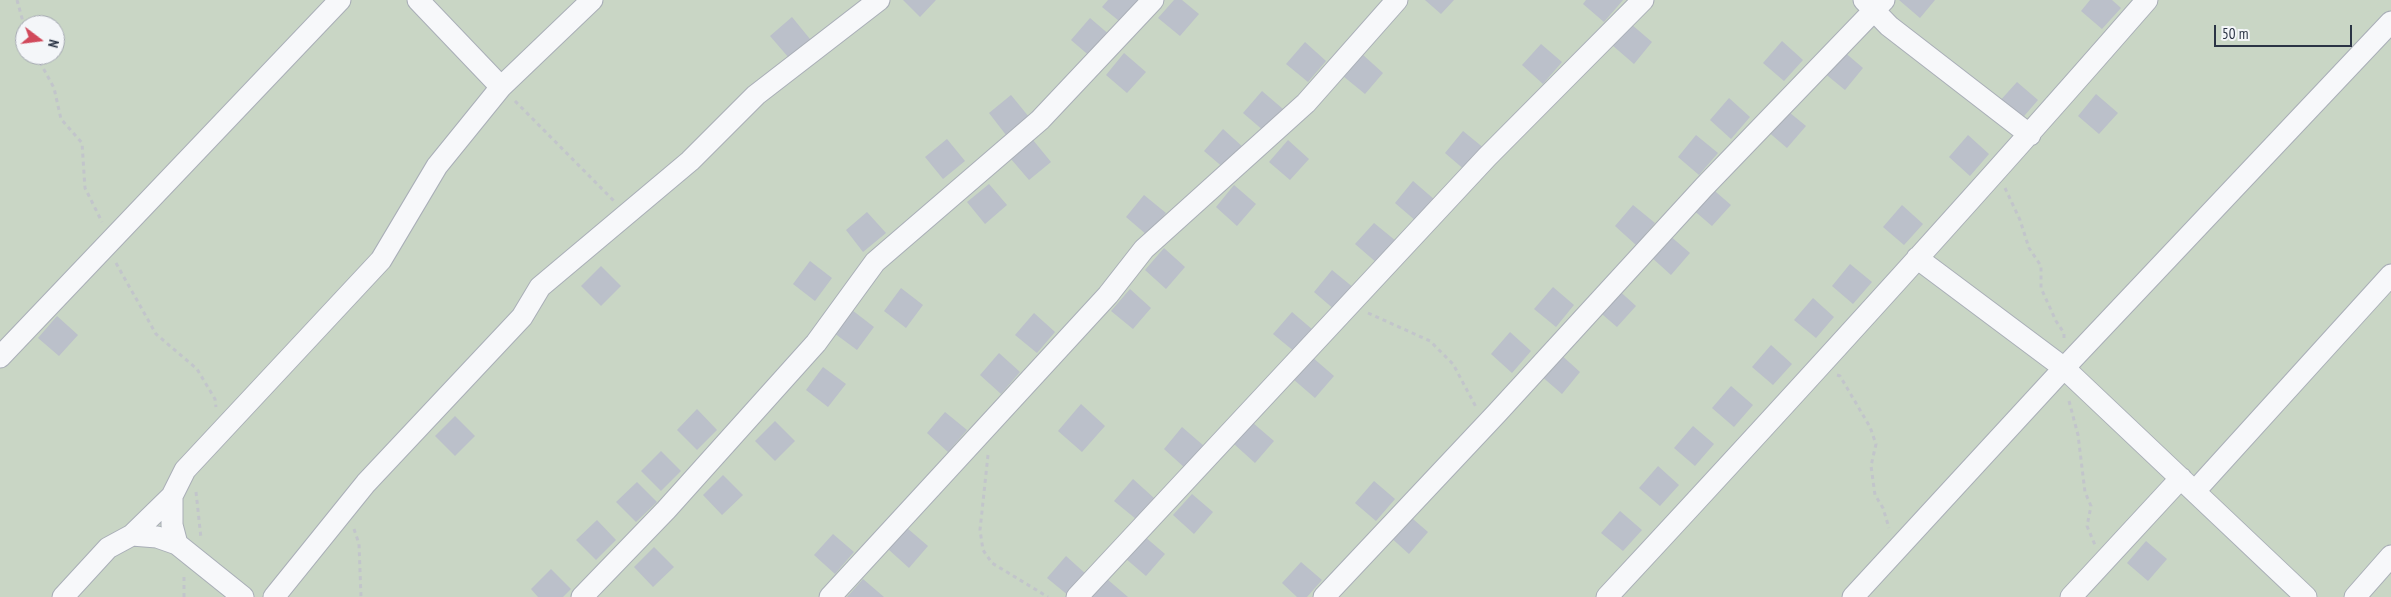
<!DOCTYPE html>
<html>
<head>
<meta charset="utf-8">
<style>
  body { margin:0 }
  #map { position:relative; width:2391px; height:597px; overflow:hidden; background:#e4e7ec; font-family:"PT Sans Narrow",sans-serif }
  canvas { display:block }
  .north { position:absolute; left:15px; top:15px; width:50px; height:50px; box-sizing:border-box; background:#f4f6f9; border:1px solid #a4a8b1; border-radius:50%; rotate:105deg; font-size:14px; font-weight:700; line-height:20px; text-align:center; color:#2b3445 }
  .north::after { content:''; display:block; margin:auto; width:18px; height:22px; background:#d1495b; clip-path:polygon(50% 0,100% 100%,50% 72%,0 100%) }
  .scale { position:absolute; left:2214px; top:25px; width:138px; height:22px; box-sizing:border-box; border:2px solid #2b3445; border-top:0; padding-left:6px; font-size:15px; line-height:18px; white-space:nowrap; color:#2b3445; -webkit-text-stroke:4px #f4f6f9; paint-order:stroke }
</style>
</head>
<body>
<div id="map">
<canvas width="2391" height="597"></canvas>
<div class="north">N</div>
<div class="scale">50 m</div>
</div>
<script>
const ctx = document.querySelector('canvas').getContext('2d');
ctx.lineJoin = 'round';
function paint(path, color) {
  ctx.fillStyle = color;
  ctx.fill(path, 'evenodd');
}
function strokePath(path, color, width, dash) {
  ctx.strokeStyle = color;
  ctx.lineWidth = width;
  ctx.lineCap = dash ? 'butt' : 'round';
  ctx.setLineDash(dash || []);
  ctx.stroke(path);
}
paint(new Path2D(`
  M0 0H2391V597H0ZM25 25H55V55H25Z`), '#c9d6c5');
paint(new Path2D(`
  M903 0H936L920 17Z
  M1108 0H1138L1142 4 1124 25 1102 7Z
  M1174 0H1182L1199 14 1180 36 1158 18Z
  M1425 0H1454L1441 14Z
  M1586 0H1623L1604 22 1583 4Z
  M1899 0H1935L1920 18Z
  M2090 0H2112L2121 8 2102 29 2081 11Z
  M792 17 810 39 789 58 770 36Z
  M1090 18 1111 36 1092 58 1071 40Z
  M1631 24 1652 42 1634 64 1612 45Z
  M1782 41 1803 60 1784 81 1763 63Z
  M1305 42 1326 61 1308 82 1286 64Z
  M1541 44 1562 62 1543 84 1522 65Z
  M1842 50 1863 68 1845 90 1823 72Z
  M1124 53 1146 72 1127 93 1106 75Z
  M1362 54 1383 73 1365 94 1343 76Z
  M2017 82 2038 100 2019 122 1998 103Z
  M1262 91 1283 109 1264 131 1243 113Z
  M2096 94 2118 113 2099 134 2078 116Z
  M1011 95 1029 117 1006 135 989 113Z
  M1729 98 1750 117 1731 139 1710 120Z
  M1784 108 1806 126 1787 148 1766 130Z
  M1223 129 1244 148 1225 169 1204 151Z
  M1463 131 1485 149 1466 171 1445 153Z
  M1696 135 1718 153 1699 175 1678 157Z
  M1968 135 1989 154 1970 176 1949 157Z
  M947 139 965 161 943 179 925 157Z
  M1033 140 1051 162 1029 180 1011 159Z
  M1288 140 1309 159 1290 180 1269 162Z
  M1413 181 1435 200 1416 221 1395 203Z
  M989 184 1007 205 985 224 967 202Z
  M1234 185 1256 204 1237 226 1216 207Z
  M1709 186 1731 205 1712 226 1691 208Z
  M1144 195 1166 213 1147 235 1126 217Z
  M1633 205 1655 223 1636 245 1615 226Z
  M1902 205 1923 224 1904 245 1883 227Z
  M867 212 886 233 863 252 846 230Z
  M1374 223 1396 241 1377 263 1355 244Z
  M1669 235 1690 253 1671 275 1650 256Z
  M1164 248 1185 267 1166 289 1145 270Z
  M810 261 832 278 815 301 793 284Z
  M1850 264 1872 282 1853 304 1832 286Z
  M601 266 621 286 601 306 581 286Z
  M1332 270 1354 288 1335 310 1314 292Z
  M1553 287 1574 305 1556 327 1534 309Z
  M1615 287 1636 306 1617 327 1596 309Z
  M901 288 923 305 906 328 884 311Z
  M1130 289 1151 308 1133 329 1111 311Z
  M1813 298 1834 317 1816 338 1794 320Z
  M852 310 874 327 857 350 834 333Z
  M1292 312 1313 330 1295 352 1273 334Z
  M1034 313 1055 332 1037 353 1015 335Z
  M57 316 78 335 59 356 38 338Z
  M1510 332 1531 351 1512 373 1491 354Z
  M1771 345 1792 364 1773 385 1752 367Z
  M999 353 1020 372 1001 394 980 375Z
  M1559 353 1580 372 1562 394 1540 375Z
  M1312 357 1334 376 1315 398 1293 379Z
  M823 367 846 384 828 407 806 390Z
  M1731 386 1753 405 1734 427 1712 408Z
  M1081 404 1105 426 1082 452 1058 431Z
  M697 409 717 430 697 450 677 430Z
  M945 412 967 430 948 452 927 433Z
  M455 416 475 436 455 456 435 436Z
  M775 421 795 441 775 461 755 441Z
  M1253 423 1274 441 1255 463 1234 444Z
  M1693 426 1714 444 1695 466 1674 448Z
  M1182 427 1204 446 1185 468 1164 449Z
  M661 451 681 471 661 491 641 471Z
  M1658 466 1679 485 1660 506 1639 488Z
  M723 475 743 495 722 515 703 495Z
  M1133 479 1154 498 1136 519 1114 501Z
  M1374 481 1395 499 1376 521 1355 503Z
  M637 482 657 502 636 522 616 502Z
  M1192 494 1213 512 1194 534 1173 515Z
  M1620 511 1642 530 1623 551 1601 533Z
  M1406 513 1428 532 1409 554 1388 535Z
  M597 520 616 540 596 560 576 540Z
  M907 528 928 546 909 568 888 549Z
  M833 534 854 552 835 574 814 555Z
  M1144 536 1165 554 1146 576 1125 558Z
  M2146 541 2167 559 2148 581 2127 563Z
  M654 547 674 567 653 587 634 567Z
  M1066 556 1087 575 1069 596 1047 578Z
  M1301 562 1322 580 1307 597H1297L1282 583Z
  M551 569 571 589 563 597H538L531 589Z
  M863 579 884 597H847Z
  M1107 579 1128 597H1092Z`), '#bbc0ca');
const minor = new Path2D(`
  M1864 0 1889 26 2030 135
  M501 87 592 0
  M1917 258 2064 368 2306 597
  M0 357 340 0
  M2195 491 2391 275
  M132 535 157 537 177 544
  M63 597 108 548 132 535 172 496
  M243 597 177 544 172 525V496L185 470 381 260 437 166 501 87 418 0
  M274 597 366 483 522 317 540 287 690 161 756 95 879 0
  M582 597 666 510 816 343 875 262 1040 120 1153 0
  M830 597 1108 295 1144 249 1306 103 1397 0
  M1077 597 1487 157 1643 0
  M1324 597 1497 413 1704 187 1884 0
  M1607 597C1790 400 1971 202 2147 0
  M1853 597 2064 368 2391 22
  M2071 597 2181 478
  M2355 597 2391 556`);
strokePath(minor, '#a9aeb7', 23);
strokePath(new Path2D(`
  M17 0 25 29
  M36 55 54 88 61 119 82 143 85 188 102 222
  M515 101 614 201
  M2005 188 2020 220 2029 248 2041 266V288L2056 321 2064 333V340
  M116 263 156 334 197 369 215 399 216 407
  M1368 313 1430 341 1453 364 1476 407
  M1837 375 1840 376 1870 427 1876 444 1871 466 1875 495 1883 508 1889 528
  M2069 401 2078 435 2085 492 2091 506 2087 526 2095 545
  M988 455 980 530 983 550 992 563 1048 597
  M196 492 201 538
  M354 529 359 544 361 597
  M184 597V576`), '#c2c5cb', 3, [4, 4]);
strokePath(minor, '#f7f8fa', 21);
</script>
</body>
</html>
